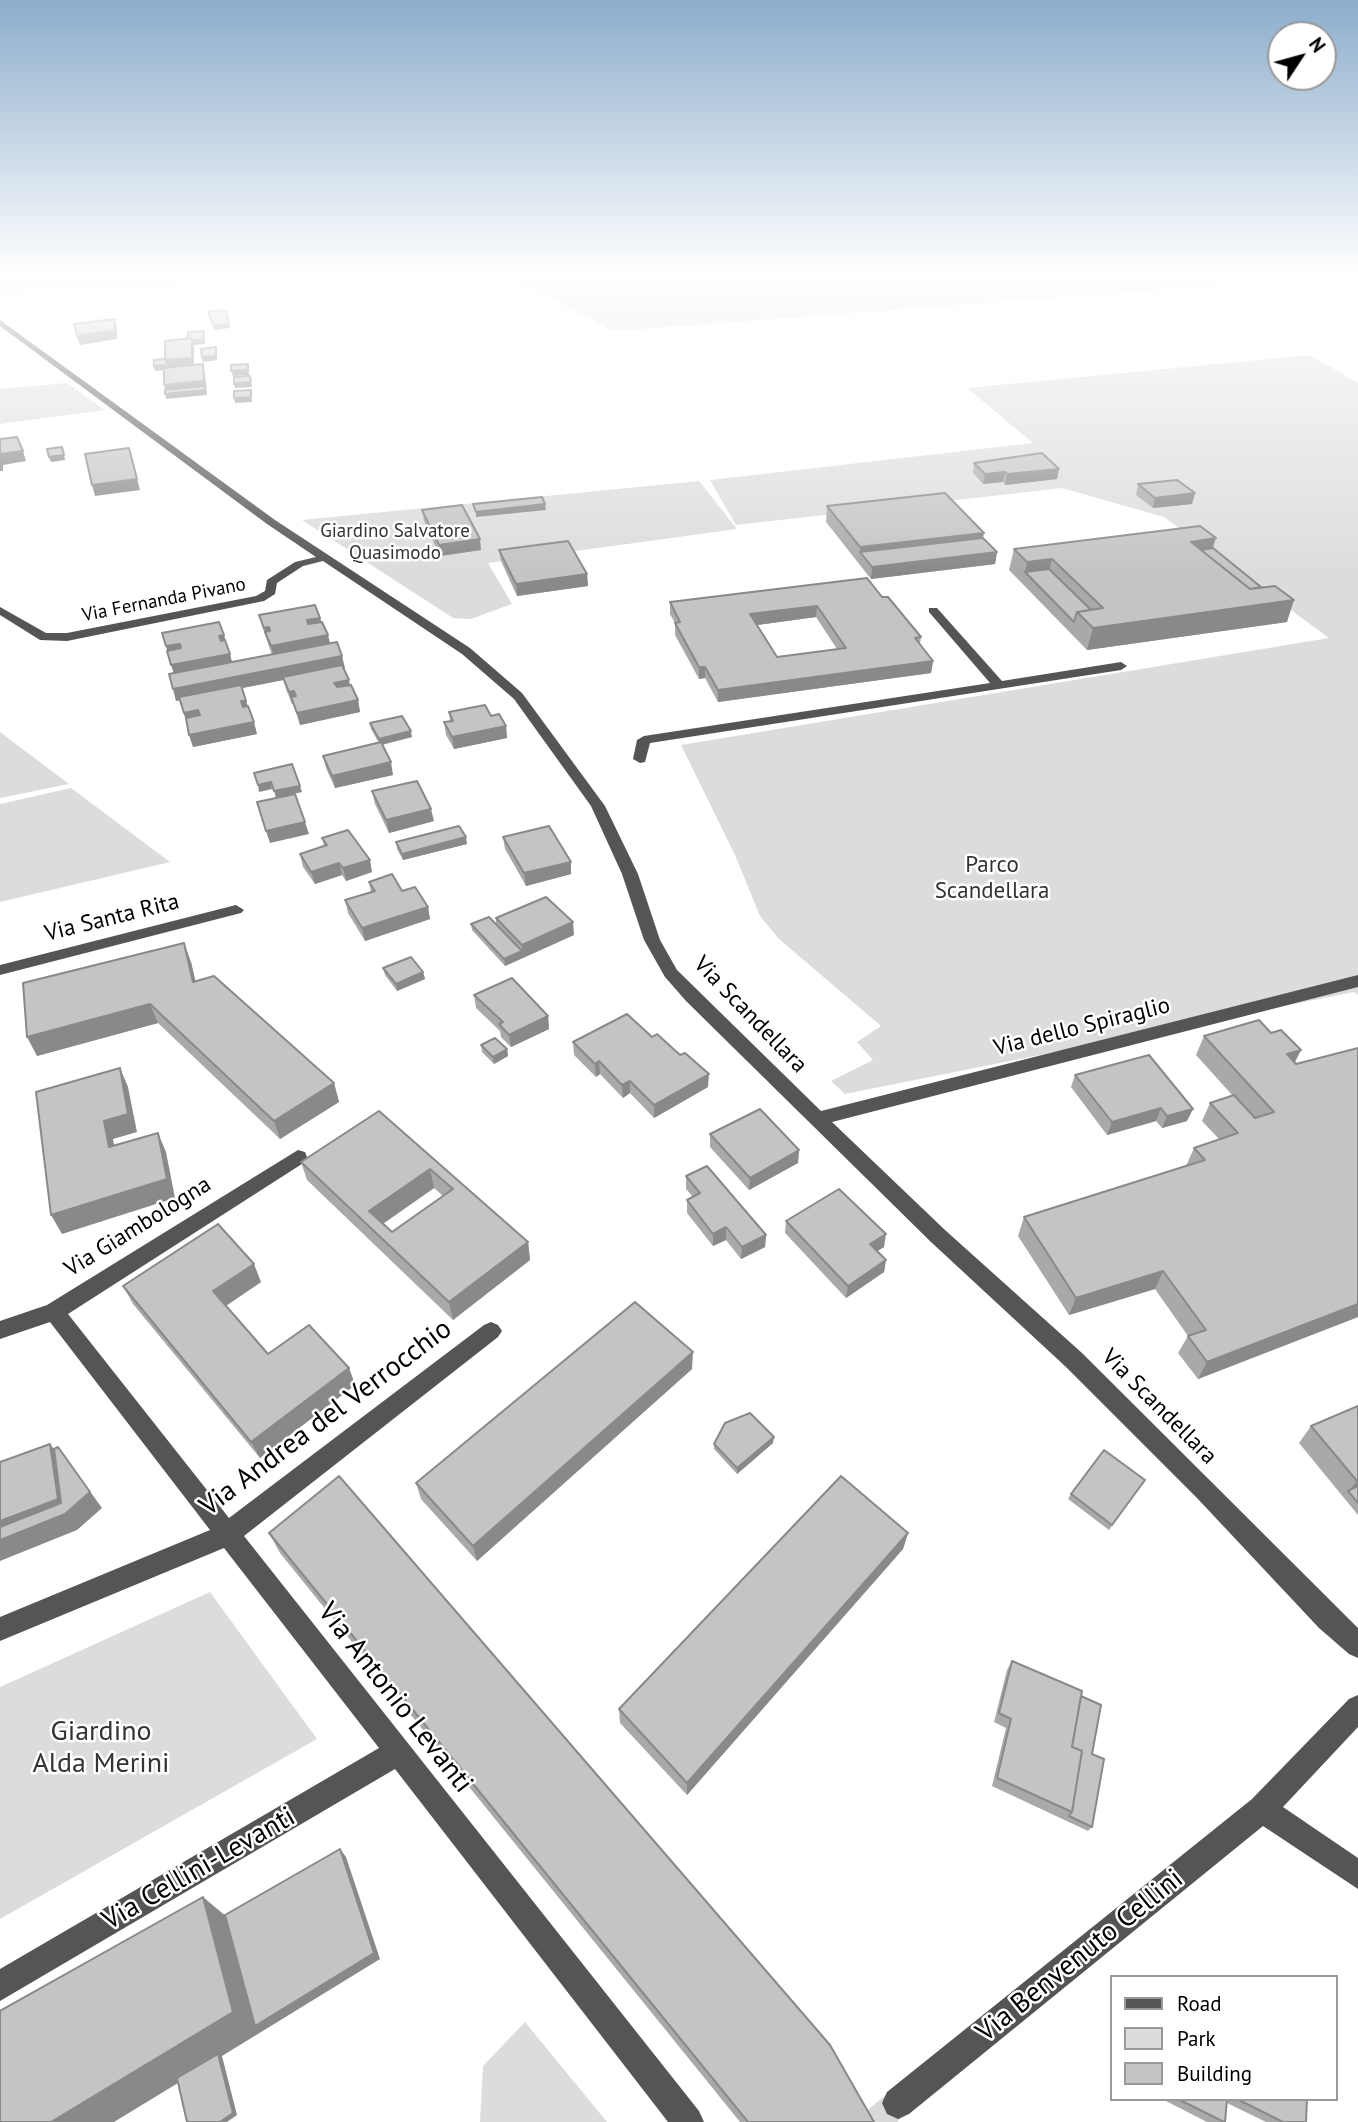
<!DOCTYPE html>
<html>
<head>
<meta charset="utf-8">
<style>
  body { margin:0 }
  #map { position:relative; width:1358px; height:2122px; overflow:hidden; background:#fff; font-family:"PT Sans",sans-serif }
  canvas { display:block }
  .legend { position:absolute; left:1110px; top:1975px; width:228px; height:126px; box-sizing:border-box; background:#fff; border:2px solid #999; margin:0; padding:9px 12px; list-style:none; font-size:21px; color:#000 }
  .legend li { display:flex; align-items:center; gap:14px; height:35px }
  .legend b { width:35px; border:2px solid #999 }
  .north { position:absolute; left:1267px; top:21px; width:70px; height:70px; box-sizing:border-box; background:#fff; border:2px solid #999; border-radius:50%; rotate:54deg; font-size:19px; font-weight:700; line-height:28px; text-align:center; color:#000 }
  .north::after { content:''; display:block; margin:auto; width:24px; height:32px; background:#000; clip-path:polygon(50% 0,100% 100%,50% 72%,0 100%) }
</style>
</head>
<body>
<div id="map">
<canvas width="1358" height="2122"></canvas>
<ul class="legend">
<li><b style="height:9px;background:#555"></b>Road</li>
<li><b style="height:19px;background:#dcdcdc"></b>Park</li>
<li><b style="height:19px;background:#c4c4c4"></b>Building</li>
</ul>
<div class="north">N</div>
</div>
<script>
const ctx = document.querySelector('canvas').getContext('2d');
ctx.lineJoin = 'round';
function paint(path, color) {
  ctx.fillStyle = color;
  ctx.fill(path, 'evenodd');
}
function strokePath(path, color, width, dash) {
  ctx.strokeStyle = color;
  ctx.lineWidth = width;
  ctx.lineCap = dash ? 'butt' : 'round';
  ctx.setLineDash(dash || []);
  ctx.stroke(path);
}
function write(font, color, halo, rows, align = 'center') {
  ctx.font = font + ' "PT Sans",sans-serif';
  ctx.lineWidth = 5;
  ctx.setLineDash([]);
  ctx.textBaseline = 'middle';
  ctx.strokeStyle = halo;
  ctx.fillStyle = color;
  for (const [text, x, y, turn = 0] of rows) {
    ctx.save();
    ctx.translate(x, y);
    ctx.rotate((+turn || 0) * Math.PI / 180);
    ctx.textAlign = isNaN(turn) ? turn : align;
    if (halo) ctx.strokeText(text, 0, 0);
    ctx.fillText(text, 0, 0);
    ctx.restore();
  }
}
paint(new Path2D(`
  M0 276H411L0 291Z
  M507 276H1200L1226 285 614 331Z
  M1310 355 1358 383V995L1354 992 845 1094 831 1081 873 1060 857 1042 881 1026 779 939 760 916 735 855 681 745 1329 638 1164 517 1062 488 736 525 710 480 1033 443 967 388Z
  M67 383 105 410 0 424V389Z
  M699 481 737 529 488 563 512 604 471 619 453 618 302 520Z
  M0 732 69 784 0 798Z
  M71 788 170 862 0 902V804Z
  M210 1592 317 1739 0 1919V1687Z
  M525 2022 607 2122H480L483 2066Z`), '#dcdcdc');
strokePath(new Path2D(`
  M875 2122 898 2103`), '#d9d9d9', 28, [28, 14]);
paint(new Path2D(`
  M0 320 275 520 470 648 522 693 605 806 638 874 660 940 677 970 821 1111 1358 975V987L832 1122 945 1230 1082 1353 1358 1628V1658L1349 1654 1319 1628 1197 1498 1066 1367 931 1242 686 1001 665 977 644 940 622 874 591 806 514 699 462 654 323 561 303 566 277 583 275 594 264 601 67 641 40 640 0 615V607L46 633H67L256 596 265 591 267 580 295 562 316 557 267 524 0 326Z
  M929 608H937L1002 681 1121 662 1127 666 1121 670 650 743 645 762 640 763 633 759 637 740 644 736 990 683 929 612Z
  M236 905 244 910 241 913 0 975V965Z
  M298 1150 305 1152 307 1157 305 1162 68 1314 229 1518 484 1325 491 1322 498 1325 502 1331 498 1337 244 1536 699 2111 704 2122H668L395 1769 0 2001V1969L379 1748 224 1548 0 1641V1617L210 1530 50 1322 0 1339V1321L47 1305Z
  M1358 1695V1727L1283 1807 1358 1858V1889L1263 1826 909 2114 898 2119 887 2114 882 2103 887 2092 1252 1799 1349 1699Z`), '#555');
paint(new Path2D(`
  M974 463 1059 469 1057 479 1005 485 1003 482 983 484 973 473Z
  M1138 484 1195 493 1192 504 1153 508 1136 495Z
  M827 506 983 538 997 552 995 564 871 579 826 522Z
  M422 510 481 550 440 556 424 521Z
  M1213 548 1287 622 1087 650 1009 570 1014 549Z
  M499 550 587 574 588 586 517 596 501 561Z
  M882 597 921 637 920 644 933 661 931 673 718 702 705 678 699 679 675 635V623L670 614V602ZM816 617 837 649 777 657 757 625Z
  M259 615 320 618 330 644 345 668H343L350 685 358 700 360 712 300 725 293 703 292 704 286 689 283 680 242 688 257 734 193 747 180 700 176 701 173 674 224 635 232 662 272 655 262 626Z
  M449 712 491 716 506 726 507 738 454 749 446 735 444 722 450 721Z
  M370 723 412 737 382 745 393 775 335 788 326 768 323 756 379 743 371 729Z
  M372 791 434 821 389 833 375 804Z
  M503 837 571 874 526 886 505 849Z
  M322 838 372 872 346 881 342 875 315 884 303 867 300 854 324 846Z
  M396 842 467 844 403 860 397 849Z
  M369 882 428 907 430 919 365 941 348 913 345 900 371 892Z
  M496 918 574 935 505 966 472 930 471 924 496 925Z
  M191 962 195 981 334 1083 339 1102 280 1139 158 1023 37 1056Z
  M383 968 423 972 425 979 397 991 385 975Z
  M474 995 548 1016 549 1029 511 1047 501 1037 500 1031 476 1008Z
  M1271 1033 1301 1050 1295 1062 1358 1317 1198 1379 1178 1353 1188 1336 1155 1289 1069 1315 1018 1236 1024 1217 1186 1166 1194 1148 1219 1139 1202 1121 1210 1103 1233 1096 1196 1055 1204 1036Z
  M573 1042 708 1087 654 1118 630 1093 623 1098 600 1074 596 1077 574 1055Z
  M481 1045 507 1049 508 1056 494 1064 482 1052Z
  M1149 1055 1187 1121 1162 1128 1156 1121 1107 1135 1071 1087 1075 1075Z
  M379 1111 528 1242 530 1260 453 1320 307 1180 301 1162ZM434 1188 443 1196 392 1232 383 1224Z
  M710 1134 799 1150 798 1163 749 1190 710 1147Z
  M686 1176 766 1235 765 1247 741 1259 726 1240 713 1246 687 1213V1200L693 1197 686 1189Z
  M786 1221 884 1247 877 1251 886 1260 884 1272 846 1298 785 1233Z
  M261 1282 226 1306 268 1354 349 1368 355 1385 260 1458 133 1304 123 1286Z
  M692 1369 477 1561 421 1499 416 1483Z
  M1358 1406V1515L1299 1443 1311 1426Z
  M773 1443 737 1474 714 1449V1444Z
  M1145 1480 1109 1530 1068 1499 1071 1494Z
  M269 1533 874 2122H740L280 1553Z
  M908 1533 903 1549 687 1795 620 1723 619 1709Z
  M1012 1661 1081 1696 1092 1754V1827L1088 1831 992 1786 1006 1728 994 1722 1007 1670Z
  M1162 2099H1307L1306 2122H1266L1227 2103 1225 2122H1207Z`), '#a9a9a9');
paint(new Path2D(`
  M115 319 117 328V339L80 345 77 336Z
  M229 324 230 328 214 330 213 325Z
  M204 331 205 344 194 345V368L155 371 154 366 165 360Z
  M216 347 217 360 203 362 202 357Z
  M203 364 205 374 207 395 166 399 165 394H166L164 385Z
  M248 364 249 375 233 376 231 371Z
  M250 376 252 387 235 388 234 384Z
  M251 390 252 402 235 403 234 398Z
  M129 448 140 490 95 496 92 485Z
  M23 451 26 461 3 465V471H0V454Z
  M64 455 65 460 51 462 49 457Z
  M1059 469 1057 479 1005 485 1007 474Z
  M1005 472 1003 482 983 484 985 474Z
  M1195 493 1192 504 1153 508 1155 498Z
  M545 504 546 510 476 517V512Z
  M984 533 981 549 860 552V547Z
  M1216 538 1209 559 1191 542Z
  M480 539 481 550 440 556 439 545Z
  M997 552 995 564 871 579 872 567Z
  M1052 559 1047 580 1025 572 1027 562Z
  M587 574 588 586 517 596 516 584Z
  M1294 600 1287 622 1087 650 1093 628Z
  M817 606 816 617 750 626V614Z
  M320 618 323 629 310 632 307 620Z
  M269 627 272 639 265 632 267 640 264 628Z
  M224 635 227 647 222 648 219 636Z
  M328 635 331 647 274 658 271 646Z
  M180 644 183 656 169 658 166 646Z
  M230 654 233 666 175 677 171 665Z
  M342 656 345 668 176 701 173 689Z
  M933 661 931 673 718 702V690Z
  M699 667H705V678L699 679Z
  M349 680 351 692 337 695 334 683Z
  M294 691 297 703 291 697 293 703 292 704 289 692Z
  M358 700 360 712 300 725 297 713Z
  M241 701H246L249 713H244Z
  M198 710 202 722 188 725 184 713Z
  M254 722 257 734 193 747 189 735Z
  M506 726 507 738 454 749 452 737Z
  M411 731 412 737 380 745 379 739Z
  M391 762 393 775 335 788 332 776Z
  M271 782 272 789 259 792 258 785Z
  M300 786 302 792 276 798 274 791Z
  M431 809 434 821 389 833 386 820Z
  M305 822 309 834 270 843 266 831Z
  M466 837 467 844 403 860 402 854Z
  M370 860 372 872 346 881 343 868Z
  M571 862V874L526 886 524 873Z
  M339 863 342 875 315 884 311 872Z
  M428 907 430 919 365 941 362 928Z
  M573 922 574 935 505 966 504 959 522 951V945Z
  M184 943 191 962 200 1000 193 982Z
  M423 972 425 979 397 991 396 984Z
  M150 1004 158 1023 37 1056 27 1037Z
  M548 1016 549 1029 511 1047 509 1035Z
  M507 1049 508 1056 494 1064 493 1057Z
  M1301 1050 1291 1069 1287 1054Z
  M599 1061 600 1074 596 1077 595 1064Z
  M120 1068 128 1087 137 1132 113 1139 118 1166 109 1147 104 1121Z
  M709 1074 708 1087 654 1118V1105Z
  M630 1081V1093L623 1098 622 1085Z
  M334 1083 339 1102 280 1139 274 1121Z
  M1161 1108 1156 1121 1107 1135 1112 1122Z
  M1193 1109 1187 1121 1162 1128 1167 1116Z
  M158 1133 166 1152 175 1198 62 1234 51 1215Z
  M799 1150 798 1163 749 1190 750 1178Z
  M430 1169 434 1188 375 1229 369 1211Z
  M726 1227V1240L713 1246V1234Z
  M886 1234 884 1247 868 1257 870 1244Z
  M766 1235 765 1247 741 1259 742 1247Z
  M528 1242 530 1260 453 1320 449 1302Z
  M886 1260 884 1272 846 1298 848 1286Z
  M254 1264 261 1282 221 1309 213 1291Z
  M1163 1271 1155 1289 1069 1315 1076 1298Z
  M1358 1304V1317L1198 1379 1207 1362Z
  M693 1352 692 1369 477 1561 473 1546Z
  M349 1368 355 1385 260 1458 251 1442Z
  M774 1437 773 1443 737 1474V1468Z
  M50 1444 66 1465 58 1447 102 1508 77 1530 0 1561V1521Z
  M1358 1480V1489L1348 1491 1343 1497 1357 1481Z
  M908 1533 903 1549 687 1795V1783Z
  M340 1849 346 1857 380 1959 222 2056 237 2115 227 2122H220L219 2058 114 2122H51L203 1897 233 1922Z`), '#898989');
const building = new Path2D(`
  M226 310 229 324 213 325 208 312Z
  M115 319V330L77 336 74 324Z
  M204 331 203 340H192V338L187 339 188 332Z
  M192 338V358L165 360V341Z
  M216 347V356L202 357 201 349Z
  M165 359 167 365 154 366V360Z
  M203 364 204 381 164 385V368Z
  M248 364V370L231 371V365Z
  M250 376 251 382 234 384V377Z
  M205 386V390L165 394V390Z
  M251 390V397L234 398V391Z
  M17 437 23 451 0 454V439Z
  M62 447 64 455 49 457 47 449Z
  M129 448 137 479 92 485 85 454Z
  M1042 453 1059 469 1007 474 1005 472 985 474 974 463Z
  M1177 480 1195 493 1155 498 1138 484Z
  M945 493 984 533 860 547 827 506Z
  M542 497 545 504 476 512 473 504Z
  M462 505 480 539 439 545 422 510Z
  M1200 526 1216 538 1191 542 1250 589 1275 586 1294 600 1093 628 1077 612 1103 608 1052 559 1027 562 1014 549Z
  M983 538 997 552 872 567 860 552Z
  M568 541 587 574 516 584 499 550Z
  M1213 548 1261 587 1250 589 1201 550Z
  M1049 569 1091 610 1077 612 1074 622 1025 572Z
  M867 578 882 597H888L921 637 915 638 933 661 718 690 705 667H699L675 623 680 622 670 602ZM817 606 846 648 777 657 750 614Z
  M315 605 320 618 307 620 308 624 322 622 328 635 271 646 265 632 270 631 269 627 264 628 259 615Z
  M219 622 224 635 219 636 221 641 225 640 230 654 171 665 167 651 181 648 180 644 166 646 162 633Z
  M337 642 342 656 173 689 169 674Z
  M342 665 349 680 334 683 337 687 351 685 358 700 297 713 291 697 296 696 294 691 289 692 283 677Z
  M241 685 246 701H241L243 707 248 706 254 722 189 735 186 718 200 715 198 710 184 713 179 697Z
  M485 705 491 716 499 714 506 726 452 737 444 722 453 721 449 712Z
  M402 716 411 731 379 739 370 723Z
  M381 742 391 762 332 776 323 756Z
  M292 764 300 786 274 791 271 782 258 785 254 773Z
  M417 781 431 809 386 820 372 791Z
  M295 794 305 822 266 831 257 802Z
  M459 826 466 837 402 854 396 842Z
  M549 826 571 862 524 873 503 837Z
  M348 830 370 860 343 868 339 863 311 872 300 854 327 845 322 838Z
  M392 874 402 891 415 887 428 907 362 928 345 900 375 891 369 882Z
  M546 897 573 922 522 945 496 918Z
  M489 917 522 951 504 959 471 924Z
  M184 943 193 982 214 976 334 1083 274 1121 150 1004 27 1037 23 983Z
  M411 957 423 972 396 984 383 968Z
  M512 978 548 1016 509 1035 499 1024 503 1022 474 995Z
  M627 1014 652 1037 657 1034 680 1055 685 1053 709 1074 654 1105 630 1081 622 1085 599 1061 595 1064 573 1042Z
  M1259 1020 1271 1033 1281 1030 1301 1050 1287 1054 1296 1064 1358 1048V1304L1207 1362 1188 1336 1206 1330 1163 1271 1076 1298 1024 1217 1205 1160 1194 1148 1238 1133 1210 1103 1234 1095 1255 1118 1274 1112 1204 1036Z
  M495 1038 507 1049 493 1057 481 1045Z
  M1149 1055 1193 1109 1167 1116 1161 1108 1112 1122 1075 1075Z
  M120 1068 128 1114 104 1121 109 1147 158 1133 167 1179 51 1215 36 1092Z
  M760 1109 799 1150 750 1178 710 1134Z
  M379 1111 528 1242 449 1302 301 1162ZM430 1169 453 1189 392 1232 369 1211Z
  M707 1166 766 1235 742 1247 726 1227 713 1234 687 1200 700 1193 686 1176Z
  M839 1189 886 1234 870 1244 886 1260 848 1286 786 1221Z
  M218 1224 254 1264 213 1291 268 1354 309 1325 349 1368 251 1442 123 1286Z
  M635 1302 693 1352 473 1546 416 1483Z
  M1358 1406V1480L1357 1481 1311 1426Z
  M750 1413 774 1437 737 1468 714 1444 725 1423Z
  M50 1444 58 1499 0 1521V1462Z
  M58 1447 90 1492 65 1514 0 1540V1527L61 1503 54 1449Z
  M1104 1450 1145 1480 1112 1525 1071 1494Z
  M339 1476 830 2045 874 2122H748L269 1533Z
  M841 1476 908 1533 687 1783 619 1709Z
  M1358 1486V1503L1348 1491Z
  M1012 1661 1082 1691 1072 1747 1082 1751 1072 1812 997 1778 1011 1719 999 1713Z
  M1081 1696 1101 1705 1092 1754 1104 1759 1092 1827 1069 1816 1072 1812 1082 1751 1072 1747Z
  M340 1849 374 1953 255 2026 225 1915Z
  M203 1897 233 2012 51 2122H0V2011Z
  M218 2054 233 2113 220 2122H187L177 2078Z
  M1178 2099H1227L1225 2122H1224Z
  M1237 2099H1307L1306 2122H1283Z`);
paint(building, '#c4c4c4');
strokePath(building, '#898989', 2);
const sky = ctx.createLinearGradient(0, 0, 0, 573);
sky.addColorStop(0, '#8cadcc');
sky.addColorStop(0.48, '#fff');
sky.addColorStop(1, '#ffffff00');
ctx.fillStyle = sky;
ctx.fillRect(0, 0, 1358, 573);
write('19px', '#333', '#fff', [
  ["Giardino Salvatore",395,532],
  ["Quasimodo",395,554]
]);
write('19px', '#000', '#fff', [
  ["Via Fernanda Pivano",164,600,-11]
]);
write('23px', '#333', '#fff', [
  ["Parco",992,865],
  ["Scandellara",992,891]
]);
write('23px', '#000', '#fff', [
  ["Via Santa Rita",112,918,-14],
  ["Via Scandellara",750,1015,46],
  ["Via dello Spiraglio",1082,1027,-14],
  ["Via Giambologna",138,1227,-32],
  ["Via Scandellara",1159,1407,45]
]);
write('28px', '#000', '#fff', [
  ["Via Andrea del Verrocchio",326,1418,-37],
  ["Via Antonio Levanti",395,1698,52],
  ["Via Cellini-Levanti",199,1869,-30],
  ["Via Benvenuto Cellini",1080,1956,-39]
]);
write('28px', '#333', '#fff', [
  ["Giardino",101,1732],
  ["Alda Merini",101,1764]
]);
</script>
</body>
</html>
